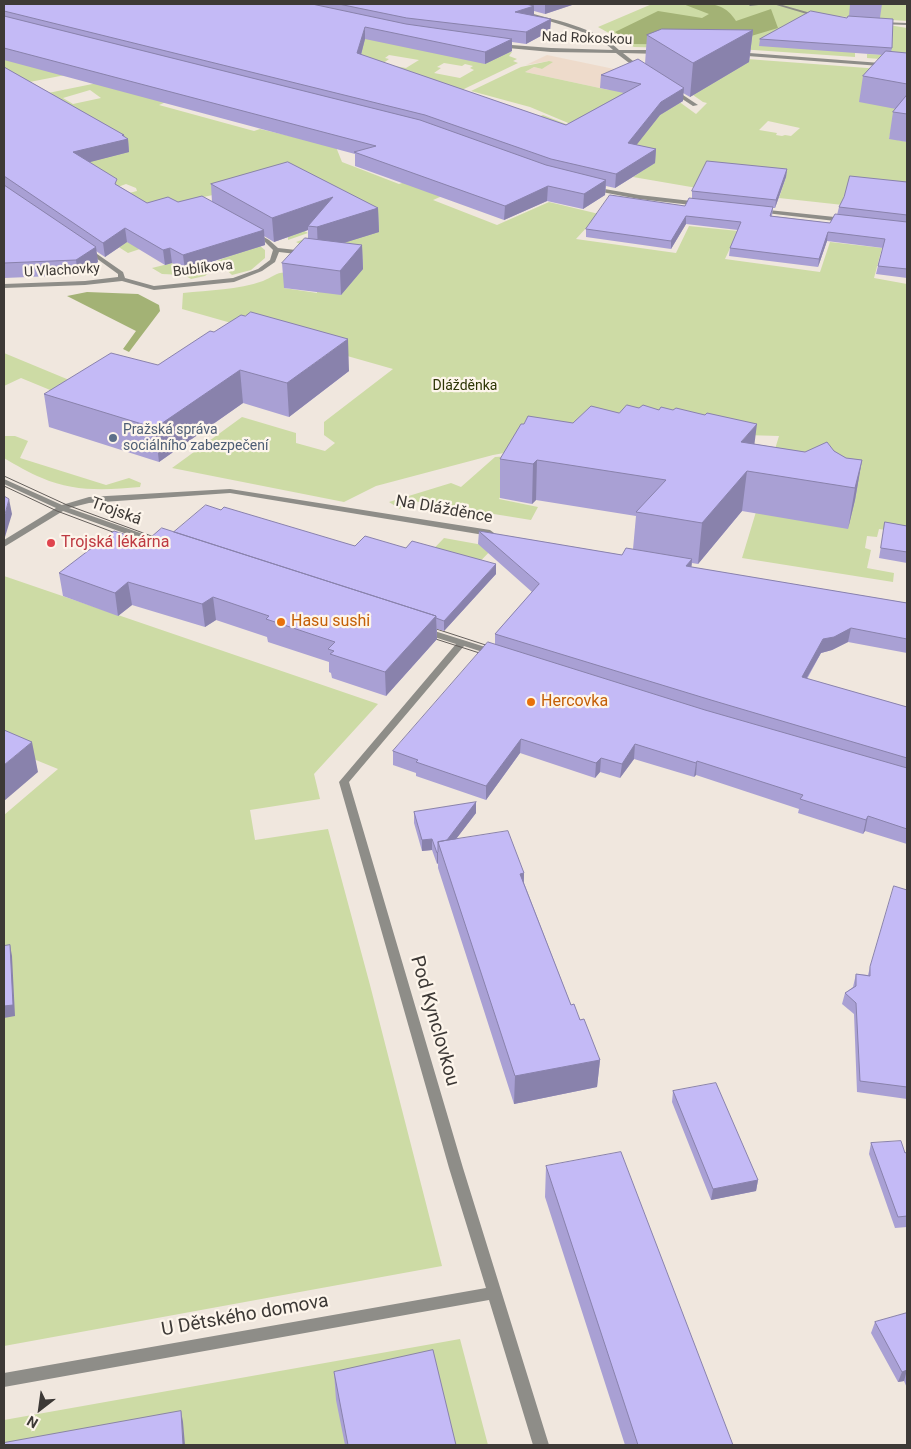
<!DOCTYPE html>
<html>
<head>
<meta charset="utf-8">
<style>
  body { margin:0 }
  #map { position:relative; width:911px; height:1449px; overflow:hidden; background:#f0e7de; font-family:Roboto,sans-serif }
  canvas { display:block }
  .frame { position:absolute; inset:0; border:5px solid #3d3936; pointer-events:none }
  .north { position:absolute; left:15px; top:1384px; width:50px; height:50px; -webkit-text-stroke:4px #fdf5eb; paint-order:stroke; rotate:210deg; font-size:14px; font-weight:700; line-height:20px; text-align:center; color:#3d3936 }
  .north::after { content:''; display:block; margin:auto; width:18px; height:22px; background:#3d3936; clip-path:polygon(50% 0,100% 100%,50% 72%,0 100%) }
</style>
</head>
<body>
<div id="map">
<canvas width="911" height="1449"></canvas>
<div class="frame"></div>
<div class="north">N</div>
</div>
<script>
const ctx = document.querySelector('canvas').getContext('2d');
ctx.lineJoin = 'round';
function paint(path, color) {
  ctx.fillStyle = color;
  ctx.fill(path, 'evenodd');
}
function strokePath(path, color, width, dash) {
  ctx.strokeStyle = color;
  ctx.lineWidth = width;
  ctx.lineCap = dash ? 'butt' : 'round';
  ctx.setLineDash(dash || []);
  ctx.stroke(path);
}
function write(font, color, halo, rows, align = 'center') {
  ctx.font = font + ' Roboto,sans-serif';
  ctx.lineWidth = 4.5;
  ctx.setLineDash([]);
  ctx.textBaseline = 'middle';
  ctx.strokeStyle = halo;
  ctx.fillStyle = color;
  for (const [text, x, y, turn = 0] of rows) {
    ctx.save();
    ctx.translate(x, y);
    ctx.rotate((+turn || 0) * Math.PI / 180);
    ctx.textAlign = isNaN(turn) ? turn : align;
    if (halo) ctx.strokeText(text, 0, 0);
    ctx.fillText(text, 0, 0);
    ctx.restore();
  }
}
paint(new Path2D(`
  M547 55 619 70 625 80 609 90 525 72 534 67 542 69 548 65 549 61 526 65Z`), '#eedbcb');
paint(new Path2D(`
  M652 4H907V21L834 16 907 28V61L867 58V54L888 55 855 52V57L754 50 634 47 598 27Z
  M363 30 512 52 509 56 517 59 513 61 518 63 412 114 197 65ZM389 55 419 60 406 68 382 64 389 59 385 58ZM444 63 462 66 465 64 473 66 470 68 474 70 460 78 434 73 441 68 437 67Z
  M4 32 106 67 4 87Z
  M747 59 907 71 889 138 907 142V190L843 205 779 198 786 177 697 188 633 177 654 163 521 123 543 115 571 126 573 125 530 107 471 91 521 67 549 61 553 62 542 69 534 67 525 72 609 90 624 81 652 82 696 114 707 103 703 102 647 63ZM768 121 800 128 791 136 785 135 782 136 776 135 777 133 759 130Z
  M107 81 210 83 159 105 254 131 260 129 336 147 342 162 399 184 451 167 482 179 433 200 497 225 549 202 599 214 576 239 676 253 689 226 738 231 725 259 820 272 830 242 882 248 874 278 907 284V530L899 532 879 529 877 537 867 536 865 548 871 550 867 568 894 573 893 582 742 558 779 436 745 435 554 444 493 455 376 486 344 502 172 468 242 417 296 433V443L325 451 335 443 324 435V422L393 369 182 309 183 293C209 290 238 290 263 281 273 277 278 271 288 273L284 288 317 293 314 251 296 242 307 238 332 246 378 231 298 227 308 233 288 240V236L213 195 184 201 255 242 265 250V258L251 270 232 275 217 261 231 255 140 249 128 253 92 230 125 194 137 191 136 188 126 184 115 188 4 158V102ZM90 90 101 98 73 104 63 98Z
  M172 263 185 270C194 267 206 261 210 272L205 276 191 279 184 275 162 274 152 268Z
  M4 353 74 382 55 392 21 378 4 386Z
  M4 436H15L28 441 20 458 106 485 129 478 141 483 140 487C107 490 73 492 42 478 29 473 16 465 4 458Z
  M527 455 520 463 499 499 538 507 531 520 407 500 400 509 389 502 451 483 461 487 495 457Z
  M444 538 494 547 470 572 421 562Z
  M4 576 378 704 314 774 320 799 250 810 255 840 328 829 370 985 442 1266 4 1346V815L58 769 4 747Z
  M460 1339 488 1445H4V1420Z`), '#cddba5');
paint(new Path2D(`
  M683 4C707 4 723 0 736 21L771 9 778 28 721 45 631 44 615 32 658 11 702 18 709 14Z
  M87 292 138 294 159 305 160 311 129 352 123 349 136 331 67 296Z`), '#a3b275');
paint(new Path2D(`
  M748 4H767L750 6Z
  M773 4H779L821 16 817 17Z
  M522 11C552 19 597 28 619 50H659L662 52 659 54 623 53 643 69 644 70 641 72 616 53 551 52 497 47 499 44 551 48 613 50C594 31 547 21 520 13Z
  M881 22 907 23V25L879 24Z
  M736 52 907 65V68L734 55Z
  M672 88 674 89 698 105 693 106 670 91 669 90Z
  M593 187 639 195 700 202 703 204 700 206 639 199 591 190 590 189Z
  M759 209 844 218 847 220 844 222 757 212 756 211Z
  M253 231 269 240 278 248 305 251 308 253 305 255 279 252 275 262 262 271 234 282 154 290 122 281 85 285 4 288V284L85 281 118 277V274L85 250 84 249 87 247 123 272 125 278 154 286 233 278 258 269 270 260 273 250 265 242 251 234 250 233Z
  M4 479 62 505 89 497 230 489 490 530 494 533 490 536 230 493 89 503 69 508 163 541 164 543 160 546 63 511 4 547V540L56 508 4 484Z
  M425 628 498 651 500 653 495 656 464 646 349 782 463 1168 549 1445H533L489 1300 4 1387V1373L486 1288 449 1168 339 782 456 644 422 633 420 631 422 629Z`), '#8e8d88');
strokePath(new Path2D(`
  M4 476 67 505 165 541
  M4 486 57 511 126 537
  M424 625 498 649
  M423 635 492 657`), '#645f5b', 1);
paint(new Path2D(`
  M4 4H575L545 14 534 11V16L551 19 550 31 526 44 512 42V51L485 64 365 39 361 55 566 125 624 93 600 88 601 75 645 64 647 35 753 30 749 62 690 97 683 93V101L660 115 636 145 656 149 655 163 615 188 606 186 605 195 583 209 547 201 504 220 355 166V154L4 60Z
  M850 4H882L880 18 892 48 891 52 907 53V142L889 139 893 112 896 109 859 102 863 76 883 55 759 46 760 39 847 18 849 16Z
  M4 67 124 135V137L128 139 129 152 89 162 117 185 147 203 212 202 211 184 378 208 379 232 343 243 362 245 363 269 341 295 284 288 282 263 308 239V230L274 242 264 236 265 245 185 270 172 263 165 265 127 242 105 257 96 251 98 262 78 275 4 278Z
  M787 169 786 177 775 208H773L772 216 830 223 837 215 839 207 907 182V278L876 274 878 266 883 248 827 241 818 267 729 256 730 248 738 230 686 224 671 249 586 237V229L685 206 692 198V191Z
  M158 365 349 371 289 417 243 403 159 462 49 427 44 394Z
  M619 413 755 444 805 452 834 451 846 458 862 460 855 500 848 529 742 511 698 564 692 563 691 567 907 603V653L848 642 832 650 821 653 807 679 907 707V844L865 831 863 834 798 813 799 809 696 775 694 777 634 759 620 778 600 772 595 778 520 753 486 800 416 776V773L393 765V751L495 644V634L532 592 478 544 479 531 622 555 633 549 636 516 536 500 532 504 500 498V459L573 423Z
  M221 510 355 546 496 574 444 631 437 629V639L386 696 332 678 331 673 329 672V662L268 642 267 637 216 620 205 627 132 605 118 616 63 596 59 573 146 541 174 532Z
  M885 522 907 526V563L879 558Z
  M476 802V813L456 839 524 873V883L571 1005 580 1020 600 1060 597 1087 514 1104 438 868V863L437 864 432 850 422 851 414 823V812Z
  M907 890V1099L857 1092 854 1014 842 1004 845 993 853 987 856 974 868 975 870 967Z
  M673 1091 758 1180 756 1191 711 1200 672 1102Z
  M871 1143 905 1153 907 1152V1227L895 1228 869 1154Z
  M546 1166 733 1445H625L545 1197Z
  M907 1313V1388L904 1381 898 1382 871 1333 875 1322Z
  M334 1372 456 1445H345L336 1400Z`), '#a9a0d4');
paint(new Path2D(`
  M545 4H575L545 14Z
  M534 6V18L515 12Z
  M551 19 550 31 526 44V32Z
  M365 27V39L358 66 357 53Z
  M753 30 749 62 690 97 693 63Z
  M512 39V51L485 64V52Z
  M684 88 683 101 660 115 627 157 628 143 661 102Z
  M124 135 125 139H128L129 152 75 166 73 152Z
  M656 149 655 163 615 188 616 174Z
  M787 169 786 177 775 208 776 200Z
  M606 180 605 195 583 209 584 194Z
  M548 186 547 201 504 220 505 206Z
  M333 197 378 208 379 232 318 251 317 227 308 226V230L274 242 272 218Z
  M686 216V224L671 249V241Z
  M125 228 127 242 105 257 103 243Z
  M264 230 265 245 185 270 183 255Z
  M828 232 827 241 818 267 819 259Z
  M362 245 363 269 341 295 340 271Z
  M96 247 98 262 78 275 76 260Z
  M170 248 172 263 165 265 163 250Z
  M348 339 349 371 289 417 287 383Z
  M240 370 243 403 159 462 155 428Z
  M757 424 752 463 741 442Z
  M537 460 536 500 532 504 533 464Z
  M862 460 855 500 848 529 855 488Z
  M747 471 742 511 698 564 702 523Z
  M9 499 12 514 5 537 4 538V518Z
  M692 559 691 573 686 566Z
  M496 564V574L444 631V621Z
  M128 582 132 605 118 616 115 593Z
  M213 597 216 620 205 627 202 604Z
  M436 616 437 639 386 696 385 672Z
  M851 628 848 642 832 650 821 653 799 691 802 677 823 639Z
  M521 739 520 753 486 800V786Z
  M32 742 38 772 4 801V765Z
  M635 744 634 759 620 778 622 764Z
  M601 758 600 772 595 778 596 763Z
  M697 761 696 775 694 777 696 763Z
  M476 802V813L443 856 440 849Z
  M868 816 865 831 863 834 866 820Z
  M432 839V850L422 851V840Z
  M438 852V863L437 864V853Z
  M524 873 523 900 520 874Z
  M10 945 12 956 15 1016 4 1018V1006Z
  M600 1060 597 1087 514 1104 515 1076Z
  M758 1180 756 1191 711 1200 713 1189Z
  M907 1370 904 1381 898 1382 902 1372Z
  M181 1411 183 1422 185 1445H183Z`), '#8982ac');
const building = new Path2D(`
  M4 4H312L406 24 512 39 485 52 365 27 357 53 566 125 641 84 601 75 638 59 684 88 661 102 628 143 656 149 616 174 551 159 425 115 4 11Z
  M339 4H526L534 6 515 12 551 19 526 32 407 18Z
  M811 11 847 18 848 16 893 19 892 48 760 39Z
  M4 16 420 120 546 165 606 180 584 194 548 186 505 206 354 152 376 146 4 48Z
  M662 29 753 30 693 63 647 35Z
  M886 51 907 53V84L863 76Z
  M4 67 124 135H122L128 139 73 152 117 179 115 184 147 203 168 197 178 202 202 196 264 230 183 255 170 248 163 250 125 228 103 243 4 176Z
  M907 95V114L893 112Z
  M707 161 787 169 776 200 692 191Z
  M288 162 378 208 317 227 308 226 333 197 272 218 211 184Z
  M850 176 907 182V215L839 207 844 197Z
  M4 185 96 247 76 260 4 263Z
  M610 195 685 206 689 198 773 207 770 216 830 223 835 214 907 222V269L878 266 885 239 828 232 819 259 730 248 741 222 686 216 671 241 586 229Z
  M305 238 362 245 340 271 282 263Z
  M251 312 348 339 287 383 240 370 155 428 44 394 111 353 158 365 210 331 214 332 241 315 245 316Z
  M627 405 639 408 643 405 659 410 661 407 673 410 676 408 705 415 707 413 757 424 741 442 805 452 827 442 834 451 846 458 862 460 855 488 747 471 702 523 636 512 666 480 537 460 533 464 500 459 521 424H524L528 416 573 423 591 406 619 413Z
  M4 496 9 499 4 518Z
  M206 505 221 510 224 507 355 546 365 536 406 548 412 541 496 564 444 621 436 618V616L174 532Z
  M885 522 907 526V552L881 548Z
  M162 528 436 616 385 672 330 654 334 651 328 649 335 642 266 619 269 616 213 597 202 604 128 582 115 593 59 573 114 531 146 541Z
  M479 531 622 555 626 548 692 559 686 566 907 603V639L851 628 834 637 823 639 802 677 907 707V758L711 700 495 634 539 584Z
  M488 642 705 710 907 768V829L868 816 866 820 800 799 803 795 697 761 696 763 635 744 622 764 601 758 596 763 521 739 486 786 416 762 418 760 393 751Z
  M4 730 32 742 4 765Z
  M476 802 447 840 438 842V852L437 853 432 839 422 840 414 812Z
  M508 831 524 873 520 874 571 1005 574 1004 580 1020 584 1019 600 1060 515 1076 438 842Z
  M894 886 907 890V1087L860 1081 856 1003 845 993 856 986V974L870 976V967Z
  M10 945 13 1005 4 1006V946Z
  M716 1083 758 1180 713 1189 673 1091Z
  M901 1141 905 1153 907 1152V1216L898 1217 871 1143Z
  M621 1152 733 1445H638L546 1166Z
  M907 1313V1370L902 1372 875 1322Z
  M433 1350 456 1445H348L334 1372Z
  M181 1411 183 1445H4V1443Z`);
paint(building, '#c4baf6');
strokePath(building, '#8982ac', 1);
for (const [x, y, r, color] of [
  [113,438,5,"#5c6f8a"],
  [51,543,5,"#e0444e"],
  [281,622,5,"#e8710a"],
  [531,702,5,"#e8710a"]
]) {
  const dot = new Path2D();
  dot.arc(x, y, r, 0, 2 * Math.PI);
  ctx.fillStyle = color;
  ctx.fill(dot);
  strokePath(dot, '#fdf5eb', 2);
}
write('14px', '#3d3936', '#fdf5eb', [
  ["Nad Rokoskou",587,39,2],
  ["Bublíkova",203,269,-7],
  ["U Vlachovky",62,271,-3]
]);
write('14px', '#2d3505', '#fdf5eb', [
  ["Dlážděnka",465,386]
]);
write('14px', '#4e5e75', '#fdf5eb', [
  ["Pražská správa",123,430],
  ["sociálního zabezpečení",123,446]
], 'left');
write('16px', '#3d3936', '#fdf5eb', [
  ["Na Dlážděnce",444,510,10],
  ["Trojská",116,512,20]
]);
write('16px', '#be3a42', '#fdf5eb', [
  ["Trojská lékárna",61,543]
], 'left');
write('16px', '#c56008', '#fdf5eb', [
  ["Hasu sushi",291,622],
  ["Hercovka",541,702]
], 'left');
write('19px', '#3d3936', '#fdf5eb', [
  ["Pod Kynclovkou",434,1021,74],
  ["U Dětského domova",245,1316,-10]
]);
</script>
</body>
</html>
